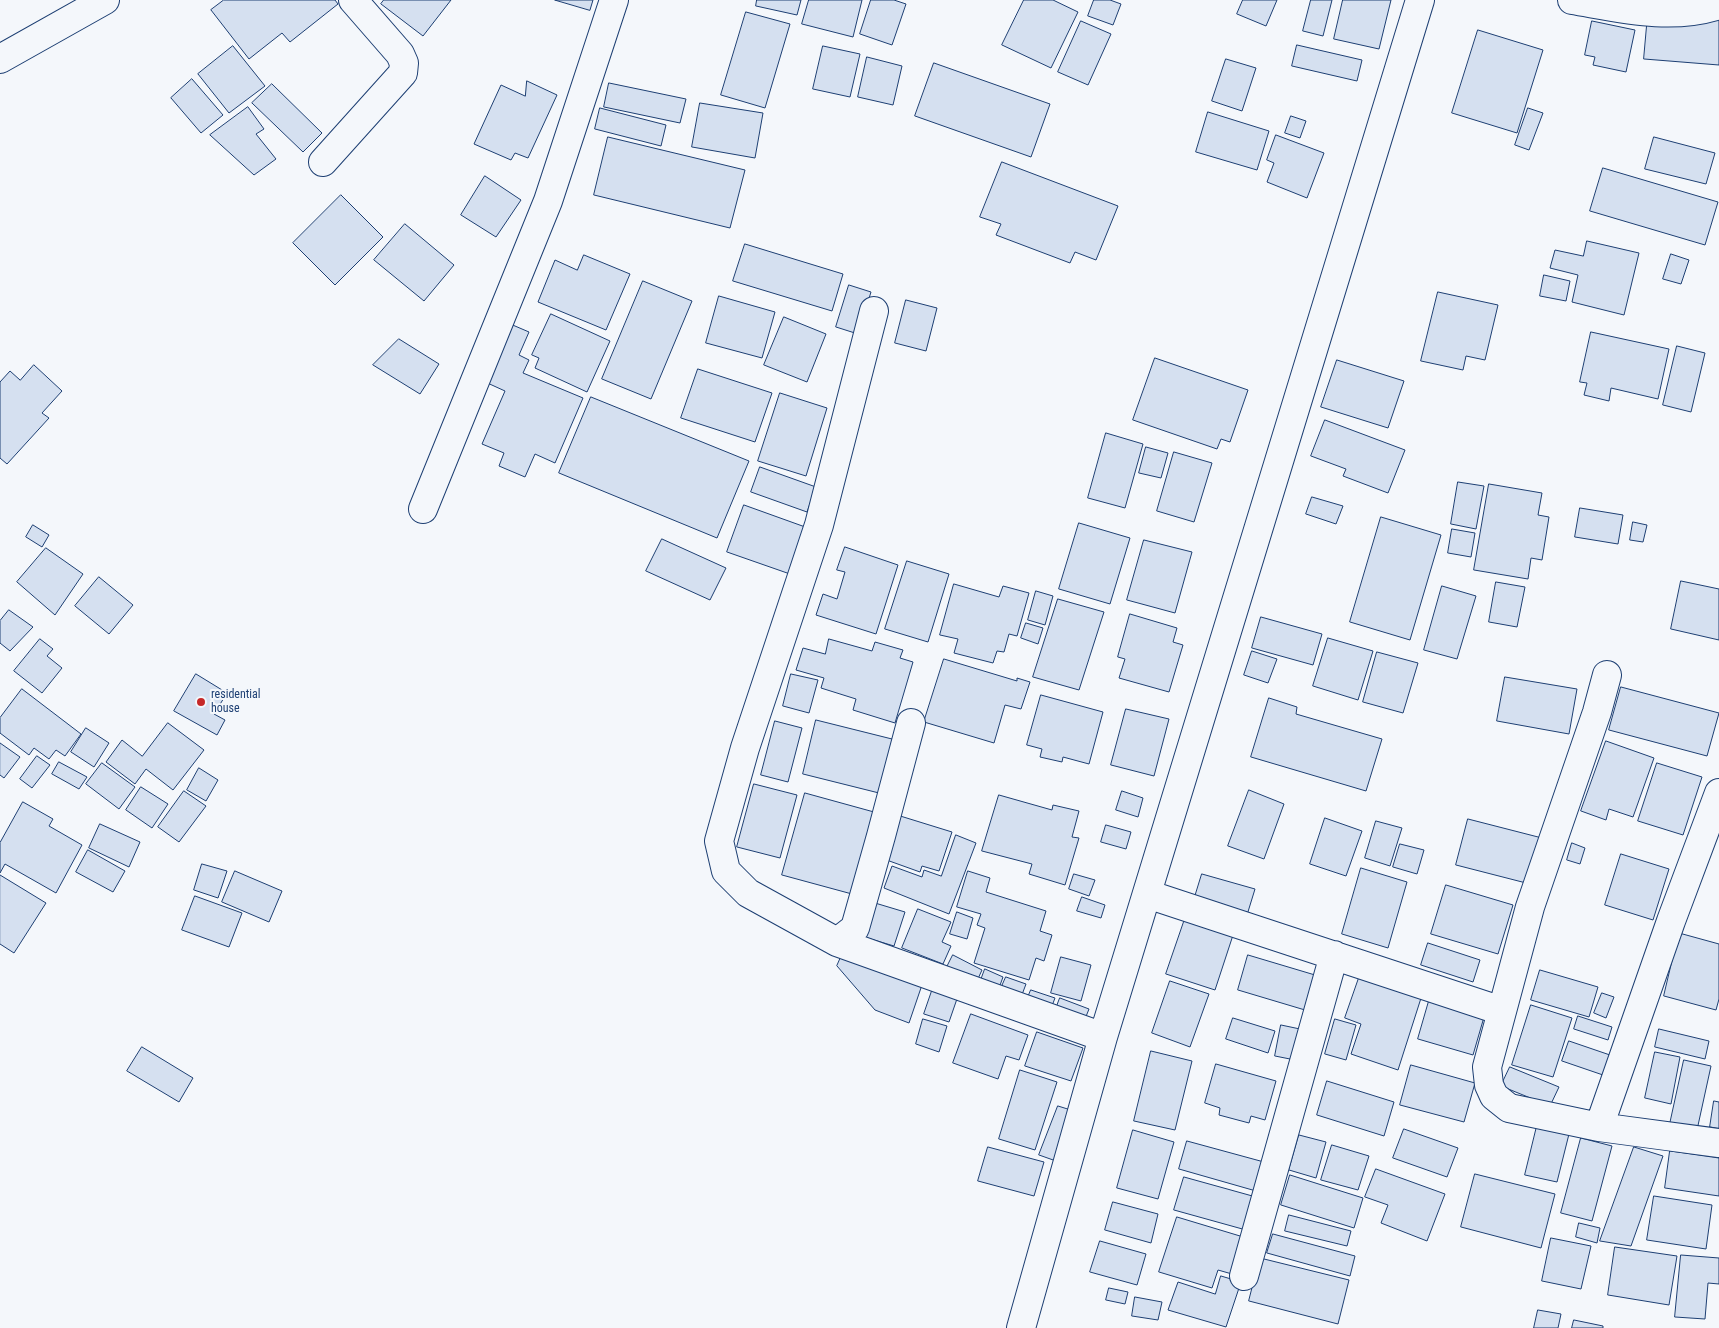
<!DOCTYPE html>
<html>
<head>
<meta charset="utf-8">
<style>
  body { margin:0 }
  canvas { display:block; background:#f4f7fb }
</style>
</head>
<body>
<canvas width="1719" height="1328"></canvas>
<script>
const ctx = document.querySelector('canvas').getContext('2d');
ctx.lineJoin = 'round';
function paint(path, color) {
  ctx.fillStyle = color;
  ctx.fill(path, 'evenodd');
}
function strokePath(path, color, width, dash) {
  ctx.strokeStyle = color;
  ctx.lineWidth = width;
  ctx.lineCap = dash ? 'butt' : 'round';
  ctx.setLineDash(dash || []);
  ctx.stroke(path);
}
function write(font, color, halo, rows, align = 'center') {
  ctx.font = font + ' "Roboto Condensed",sans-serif';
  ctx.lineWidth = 4;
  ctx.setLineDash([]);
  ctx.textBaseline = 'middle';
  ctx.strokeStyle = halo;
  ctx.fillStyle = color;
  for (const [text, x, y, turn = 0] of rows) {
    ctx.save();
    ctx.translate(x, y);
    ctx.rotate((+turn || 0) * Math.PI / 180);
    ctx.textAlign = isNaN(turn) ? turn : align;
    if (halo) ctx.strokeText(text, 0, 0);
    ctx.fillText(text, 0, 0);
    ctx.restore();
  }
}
const building = new Path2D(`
  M224 0H335L338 4 290 42 282 33 249 59 211 10Z
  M384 0H451L423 36 381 4Z
  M555 0H593L590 10Z
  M757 0H801L797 15 756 6Z
  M809 0H862L853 37 802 24Z
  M871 0H894L906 4 892 45 860 34Z
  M1024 0H1053L1078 12 1051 68 1002 45Z
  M1094 0H1110L1121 4 1113 25 1088 16Z
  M1243 0H1277L1266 26 1237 14Z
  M1311 0H1332L1323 36 1303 31Z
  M1343 0H1391L1379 49 1334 39Z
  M746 12 790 24 765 108 721 95Z
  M1648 14 1719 19V65L1644 59Z
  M1081 21 1111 34 1088 85 1058 72Z
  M1592 21 1635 30 1626 72 1593 65 1595 57 1585 55Z
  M1478 30 1543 50 1517 133 1452 113Z
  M1297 45 1362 60 1357 81 1292 66Z
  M233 46 265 86 229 113 198 74Z
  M823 46 860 54 850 97 813 89Z
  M867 57 902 66 893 105 858 97Z
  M1226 59 1256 68 1242 111 1212 101Z
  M934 63 1050 104 1031 157 915 116Z
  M192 79 223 115 201 133 171 98Z
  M527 81 557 95 528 158 515 153 511 160 474 144 501 85 525 96Z
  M609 83 686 99 680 123 604 107Z
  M272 84 322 133 303 152 252 103Z
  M700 103 763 113 755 158 692 147Z
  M248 107 264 129 256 134 276 159 254 175 210 135Z
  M600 108 666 125 661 146 595 129Z
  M1528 108 1543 113 1529 150 1515 145Z
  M1208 112 1269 131 1257 170 1196 152Z
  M1291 116 1306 121 1300 138 1285 133Z
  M1276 135 1324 153 1307 198 1267 182 1274 163 1267 160Z
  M608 137 745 170 730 228 594 195Z
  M1654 137 1715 153 1706 184 1645 169Z
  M1002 162 1118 206 1096 260 1075 252 1070 263 996 235 1001 224 980 217Z
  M1603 168 1718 202 1705 245 1590 211Z
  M485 176 521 200 496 237 461 215Z
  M341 195 383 237 335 285 293 243Z
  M405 224 454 265 424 301 374 260Z
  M1587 241 1639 253 1624 315 1572 302 1578 275 1550 268 1555 250 1583 256Z
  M745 244 843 274 832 311 733 281Z
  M1671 254 1689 260 1681 284 1663 279Z
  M584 255 630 274 606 330 538 302 555 260 577 270Z
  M1544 275 1570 281 1566 301 1540 296Z
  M643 281 692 301 651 399 602 379Z
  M849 285 871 292 858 334 836 327Z
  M1438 292 1498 305 1485 360 1466 356 1463 370 1421 361Z
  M719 296 775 312 762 358 706 343Z
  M906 300 937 308 926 351 895 343Z
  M551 314 610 341 587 392 535 368 539 358 532 355Z
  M784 317 826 334 807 382 764 365Z
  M508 323 529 332 519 355 529 360 523 373 583 398 555 463 535 454 525 477 499 466 504 453 482 444 505 391 483 381Z
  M1591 332 1669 349 1658 399 1611 388 1609 401 1584 395 1587 383 1580 382Z
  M399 339 439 364 420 394 373 365Z
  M1677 346 1705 353 1691 412 1663 405Z
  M1155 358 1248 390 1230 442 1221 439 1217 449 1133 420Z
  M1337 360 1404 381 1388 428 1321 407Z
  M34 365 62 391 42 413 49 418 7 464 0 458V382L10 371 20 380Z
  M698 369 772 393 755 442 681 418Z
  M780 393 827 408 806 476 758 461Z
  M591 397 749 461 717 538 559 473Z
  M1325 420 1405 450 1388 493 1343 476 1346 469 1311 456Z
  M1106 433 1143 444 1125 508 1088 498Z
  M1146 447 1168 453 1161 478 1139 473Z
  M1174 452 1212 463 1194 522 1157 511Z
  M760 467 816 487 807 512 751 492Z
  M1458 482 1484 486 1476 529 1451 524Z
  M1489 484 1542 493 1538 515 1549 517 1542 560 1531 558 1528 579 1474 570Z
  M1312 497 1343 506 1336 524 1306 514Z
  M744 505 808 528 790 574 727 552Z
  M1580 508 1623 515 1618 544 1575 537Z
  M1381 517 1441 535 1410 640 1350 622Z
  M1633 522 1647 525 1643 542 1630 540Z
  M1079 523 1130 538 1110 604 1059 589Z
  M33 525 49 535 42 547 26 537Z
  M1452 529 1475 533 1471 557 1448 553Z
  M662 539 726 568 710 600 646 571Z
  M1144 540 1192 552 1175 613 1127 600Z
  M845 547 898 565 876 634 816 615 823 594 837 599 845 572 837 570Z
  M46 548 83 574 55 615 17 582Z
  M907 561 949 574 928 642 885 629Z
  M99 577 133 605 109 634 75 606Z
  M1681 581 1719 589V640L1671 629Z
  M1496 582 1525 587 1517 627 1489 622Z
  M954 584 999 597 1003 586 1029 593 1017 636 1009 634 1004 652 997 651 993 663 954 653 958 639 940 635Z
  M1442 586 1476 596 1457 659 1424 650Z
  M1036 591 1053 596 1045 625 1028 620Z
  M1058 599 1104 612 1079 690 1033 677Z
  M9 610 33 627 10 651 0 643V621Z
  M1130 614 1177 628 1173 642 1183 645 1169 692 1119 678 1125 659 1118 657Z
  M1261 617 1322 634 1313 665 1252 648Z
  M1026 623 1043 628 1038 644 1021 638Z
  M1328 638 1373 651 1358 700 1313 686Z
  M40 639 53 649 47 656 62 668 42 693 14 671Z
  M829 639 872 651 875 642 903 650 900 658 913 662 895 723 853 710 856 699 821 688 824 678 796 670 803 648 825 654Z
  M1252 651 1277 659 1268 683 1244 675Z
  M1377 652 1418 663 1403 713 1363 702Z
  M944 659 1017 681V678L1030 682 1021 709 1005 705 994 743 924 722Z
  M196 674 227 693 214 714 225 720 217 735 174 711Z
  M791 674 818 680 809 713 783 706Z
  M1505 677 1577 689 1569 734 1497 721Z
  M1621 687 1719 713 1707 756 1609 730Z
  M22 689 81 734 65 756 56 750 49 759 34 748 29 755 0 733V718Z
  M1041 695 1103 712 1089 764 1063 757 1062 762 1040 757 1042 749 1027 745Z
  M1269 698 1297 707 1296 714 1382 739 1366 791 1251 757Z
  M1126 709 1169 719 1154 776 1111 765Z
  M816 720 896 740 883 794 803 774Z
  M775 721 802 728 788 782 761 775Z
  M168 723 204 750 173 790 146 769 135 784 106 762 122 740 142 756Z
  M86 728 109 743 94 767 71 752Z
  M1606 741 1654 758 1633 817 1609 809 1606 820 1581 811Z
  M0 743 20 757 4 778 0 775Z
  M37 756 50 765 32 788 20 779Z
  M59 762 87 777 79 789 52 774Z
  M102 763 135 787 119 809 86 784Z
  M1657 763 1702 777 1683 835 1638 821Z
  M199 768 218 780 206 801 187 790Z
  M754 784 797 795 780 858 737 847Z
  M141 787 168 804 152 828 126 810Z
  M1249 790 1284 804 1264 859 1228 846Z
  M184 791 206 806 179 842 158 827Z
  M1122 791 1143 798 1138 817 1116 810Z
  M805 793 874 812 852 894 782 875Z
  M999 795 1052 810 1053 805 1079 811 1072 837 1079 838 1065 885 1029 874 1032 864 982 851Z
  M23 802 53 819 49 826 82 845 56 893 5 864 0 873V843Z
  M897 815 952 832 939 871 922 866 920 872 881 858Z
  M1325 818 1362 831 1346 876 1310 864Z
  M1468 819 1542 838 1530 884 1456 865Z
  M1376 821 1402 828 1390 866 1365 858Z
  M100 824 140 842 129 867 89 848Z
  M1106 825 1131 832 1126 849 1101 842Z
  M956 835 976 843 949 914 884 888 892 866 922 877 924 870 941 876Z
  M1572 843 1585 848 1580 864 1567 860Z
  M1400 844 1424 850 1417 874 1393 867Z
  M88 850 125 871 113 892 76 872Z
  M1621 854 1669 869 1653 920 1605 905Z
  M202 864 227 871 218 898 194 890Z
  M1361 868 1407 882 1388 948 1342 934Z
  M235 871 282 891 269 922 222 902Z
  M968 871 990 878 986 892 1046 911 1040 931 1052 935 1044 961 1036 958 1029 980 974 963 985 928 977 925 981 914 957 907Z
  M1074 874 1095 880 1089 896 1069 889Z
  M1202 874 1255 889 1247 915 1194 900Z
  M0 875 46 903 14 953 0 944Z
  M1446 885 1513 905 1498 954 1431 934Z
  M195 896 242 913 229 947 182 930Z
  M1082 897 1105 905 1101 918 1077 911Z
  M875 903 905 912 894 946 864 937Z
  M918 909 951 922 942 942 951 946 943 964 902 948Z
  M1188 910 1236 926 1215 990 1166 974Z
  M957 912 973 918 967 939 950 934Z
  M1679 933 1719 944V999L1716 1010 1664 996Z
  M1428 943 1480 960 1473 982 1421 965Z
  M953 955 982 970 976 983 946 969Z
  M1248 955 1315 975 1305 1010 1238 990Z
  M841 957 924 979 909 1023 875 1010 837 966Z
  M1061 957 1091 965 1081 1001 1051 993Z
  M985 969 1003 977 999 988 981 980Z
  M1540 970 1598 987 1589 1017 1531 1000Z
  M1360 975 1422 995 1398 1070 1351 1054 1361 1024 1345 1018Z
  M1006 977 1026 984 1020 1000 999 993Z
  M1170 981 1209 994 1190 1047 1152 1033Z
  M934 985 959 993 949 1022 924 1014Z
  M1031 990 1055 998 1050 1011 1026 1002Z
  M1602 993 1614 997 1606 1018 1594 1013Z
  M1060 998 1089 1009 1083 1024 1054 1014Z
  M1429 1001 1484 1017 1473 1055 1418 1039Z
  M1531 1005 1572 1018 1553 1077 1512 1065Z
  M971 1014 1028 1035 1019 1060 1006 1056 998 1079 953 1063Z
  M1578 1016 1612 1027 1608 1040 1574 1029Z
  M1233 1018 1275 1031 1268 1053 1226 1039Z
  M923 1019 947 1026 939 1052 916 1044Z
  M1335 1019 1356 1025 1346 1060 1325 1054Z
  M1281 1025 1300 1029 1295 1060 1275 1056Z
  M1659 1029 1709 1041 1705 1059 1655 1047Z
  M1037 1032 1083 1048 1071 1081 1025 1066Z
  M1569 1041 1610 1055 1603 1075 1562 1061Z
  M142 1047 193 1078 179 1102 127 1071Z
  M1151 1051 1192 1061 1175 1130 1134 1121Z
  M1655 1052 1680 1057 1671 1104 1645 1098Z
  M1684 1060 1711 1066 1697 1130 1670 1124Z
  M1216 1064 1276 1081 1265 1120 1251 1116 1249 1123 1219 1115 1220 1108 1205 1103Z
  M1411 1065 1475 1083 1464 1122 1400 1105Z
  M1510 1067 1559 1087 1550 1106 1501 1086Z
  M1020 1070 1057 1082 1035 1150 999 1139Z
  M1327 1081 1394 1102 1384 1136 1317 1115Z
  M1714 1101 1719 1102V1129L1710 1127Z
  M1058 1106 1074 1111 1056 1161 1039 1155Z
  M1537 1126 1569 1134 1557 1182 1525 1175Z
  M1404 1129 1458 1148 1447 1177 1393 1158Z
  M1133 1130 1174 1142 1158 1199 1117 1188Z
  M1299 1135 1326 1142 1316 1178 1289 1170Z
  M1581 1138 1612 1146 1592 1221 1561 1213Z
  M1187 1141 1264 1162 1256 1191 1179 1169Z
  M1332 1145 1369 1156 1358 1190 1321 1180Z
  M988 1147 1044 1162 1034 1196 978 1181Z
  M1634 1147 1663 1156 1631 1246 1600 1241Z
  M1670 1151 1719 1158V1196L1665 1188Z
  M1376 1169 1445 1194 1427 1241 1381 1223 1388 1205 1365 1197Z
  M1475 1174 1555 1194 1541 1248 1461 1227Z
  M1290 1175 1363 1198 1354 1228 1281 1205Z
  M1184 1177 1256 1197 1246 1230 1174 1210Z
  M1654 1196 1712 1205 1706 1249 1647 1240Z
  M1113 1202 1158 1214 1151 1243 1105 1230Z
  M1289 1215 1351 1231 1347 1246 1285 1231Z
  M1177 1217 1250 1239 1239 1276 1218 1270 1212 1288 1159 1272Z
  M1579 1223 1600 1228 1597 1243 1576 1237Z
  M1273 1234 1355 1256 1350 1276 1267 1253Z
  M1551 1238 1591 1246 1581 1289 1542 1281Z
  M1100 1241 1146 1254 1137 1285 1090 1272Z
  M1615 1247 1677 1256 1669 1305 1608 1295Z
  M1681 1255 1719 1258V1284L1708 1283 1705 1319 1675 1317Z
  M1260 1258 1349 1280 1338 1324 1249 1301Z
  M1221 1276 1241 1282 1226 1327 1168 1310 1178 1282 1215 1294Z
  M1109 1288 1128 1292 1125 1304 1106 1300Z
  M1135 1297 1162 1302 1158 1320 1132 1316Z
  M1538 1310 1561 1314 1558 1328H1534Z
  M1574 1320 1603 1326V1328H1572Z`);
paint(building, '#d5e0f0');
strokePath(building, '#1d3f73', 1);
const street = new Path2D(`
  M1572 0C1620 8 1671 21 1719 5
  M0 59 105 0
  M323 162 403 73 404 63 400 54 353 0
  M874 311 819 525 745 748 719 841 726 871 748 893 837 942 1103 1037
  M423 509 548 201 614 0
  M1607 675 1597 712 1530 907 1487 1067 1489 1085 1494 1096 1509 1108 1599 1127 1719 1143
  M1147 894 1502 1011
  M837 942 855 928 881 836 911 723
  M1599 1127 1671 921 1719 793
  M1244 1276 1334 955
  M1021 1328 1103 1037 1420 0`);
strokePath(street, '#1d3f73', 30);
strokePath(street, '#f4f7fb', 28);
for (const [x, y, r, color] of [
  [201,702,5,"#c62828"]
]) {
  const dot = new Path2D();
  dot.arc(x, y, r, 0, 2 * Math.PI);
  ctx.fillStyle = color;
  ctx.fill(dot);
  strokePath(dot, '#f4f7fb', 2);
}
write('12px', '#1d3f73', '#f4f7fb', [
  ["residential",211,695],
  ["house",211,709]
], 'left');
</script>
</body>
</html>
